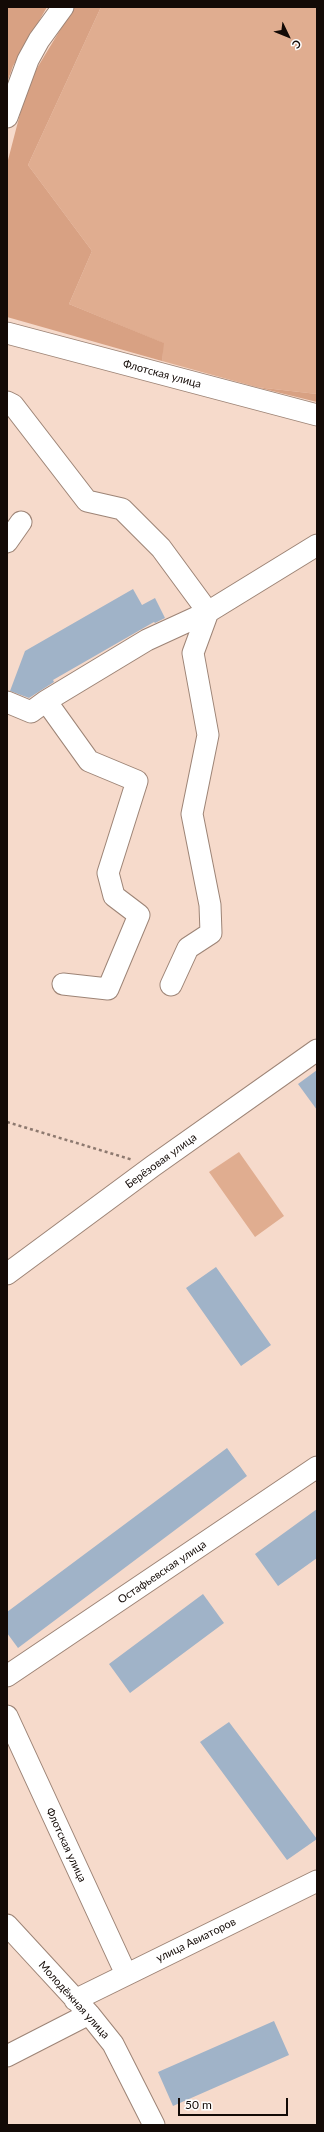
<!DOCTYPE html>
<html>
<head>
<meta charset="utf-8">
<style>
  body { margin:0 }
  #map { position:relative; width:324px; height:2132px; overflow:hidden; background:#f6dacb; font-family:Lato,sans-serif }
  canvas { display:block }
  .frame { position:absolute; inset:0; border:8px solid #130a06; pointer-events:none }
  .north { position:absolute; left:268px; top:16px; width:40px; height:40px; -webkit-text-stroke:3px #fff; paint-order:stroke; rotate:133deg; font-size:11px; font-weight:700; line-height:16px; text-align:center; color:#130a06 }
  .north::after { content:''; display:block; margin:auto; width:14px; height:18px; background:#130a06; clip-path:polygon(50% 0,100% 100%,50% 72%,0 100%) }
  .scale { position:absolute; left:178px; top:2098px; width:110px; height:18px; box-sizing:border-box; border:2px solid #130a06; border-top:0; padding-left:5px; font-size:12px; line-height:14px; white-space:nowrap; color:#130a06; -webkit-text-stroke:3px #fff; paint-order:stroke }
</style>
</head>
<body>
<div id="map">
<canvas width="324" height="2132"></canvas>
<div class="frame"></div>
<div class="north">С</div>
<div class="scale">50 m</div>
</div>
<script>
const ctx = document.querySelector('canvas').getContext('2d');
ctx.lineJoin = 'round';
function paint(path, color) {
  ctx.fillStyle = color;
  ctx.fill(path, 'evenodd');
}
function strokePath(path, color, width, dash) {
  ctx.strokeStyle = color;
  ctx.lineWidth = width;
  ctx.lineCap = dash ? 'butt' : 'round';
  ctx.setLineDash(dash || []);
  ctx.stroke(path);
}
function write(font, color, halo, rows, align = 'center') {
  ctx.font = font + ' Lato,sans-serif';
  ctx.lineWidth = 4;
  ctx.setLineDash([]);
  ctx.textBaseline = 'middle';
  ctx.strokeStyle = halo;
  ctx.fillStyle = color;
  for (const [text, x, y, turn = 0] of rows) {
    ctx.save();
    ctx.translate(x, y);
    ctx.rotate((+turn || 0) * Math.PI / 180);
    ctx.textAlign = isNaN(turn) ? turn : align;
    if (halo) ctx.strokeText(text, 0, 0);
    ctx.fillText(text, 0, 0);
    ctx.restore();
  }
}
paint(new Path2D(`
  M101 7H317V394L256 387 162 361 163 343 69 304 92 251 28 165Z
  M239 1152 284 1216 255 1237 209 1172Z`), '#e0ad90');
paint(new Path2D(`
  M7 7H47L13 66 7 83Z
  M74 7H101L28 165 92 251 69 304 164 343 162 361 7 317V164L28 83Z
  M256 387 317 394V402Z`), '#d8a183');
paint(new Path2D(`
  M133 589 142 605 155 598 165 618 155 623 154 622 53 680 54 682 29 698 10 691 25 651Z
  M317 1070V1110L298 1084Z
  M216 1267 271 1345 241 1366 186 1288Z
  M227 1448 247 1476 18 1648 7 1633V1612Z
  M317 1509V1558L278 1586 255 1554Z
  M203 1594 224 1623 130 1693 109 1664Z
  M229 1722 317 1839 287 1860 200 1742Z
  M274 2021 289 2055 173 2106 158 2072Z`), '#a0b3c8');
const minor = new Path2D(`
  M7 117 28 60 39 40 63 7
  M7 333 317 415
  M7 402 13 405 87 501 122 509 161 548 208 612 317 545
  M7 542 21 522
  M46 701 89 761 137 781 108 873 114 896 139 915 108 989 63 984
  M7 702 31 712 46 701 147 640 208 612
  M171 985 188 948 211 933 210 905 192 814 208 735 193 653 208 612
  M7 1274 153 1166 317 1050
  M7 1676 317 1467
  M7 1716 126 1974
  M7 1925 89 2014 113 2044 154 2125
  M75 2000 317 1881
  M7 2056 89 2014`);
strokePath(minor, '#9d8476', 23);
strokePath(new Path2D(`
  M7 1122 133 1160`), '#8d796f', 2.5, [3, 3]);
strokePath(minor, '#fff', 21);
write('11px', '#130a06', '#fff', [
  ["Флотская улица",162,374,15],
  ["Берёзовая улица",161,1161,-36],
  ["Остафьевская улица",162,1572,-34],
  ["Флотская улица",66,1845,65],
  ["улица Авиаторов",196,1940,-26],
  ["Молодёжная улица",74,2000,48]
]);
</script>
</body>
</html>
